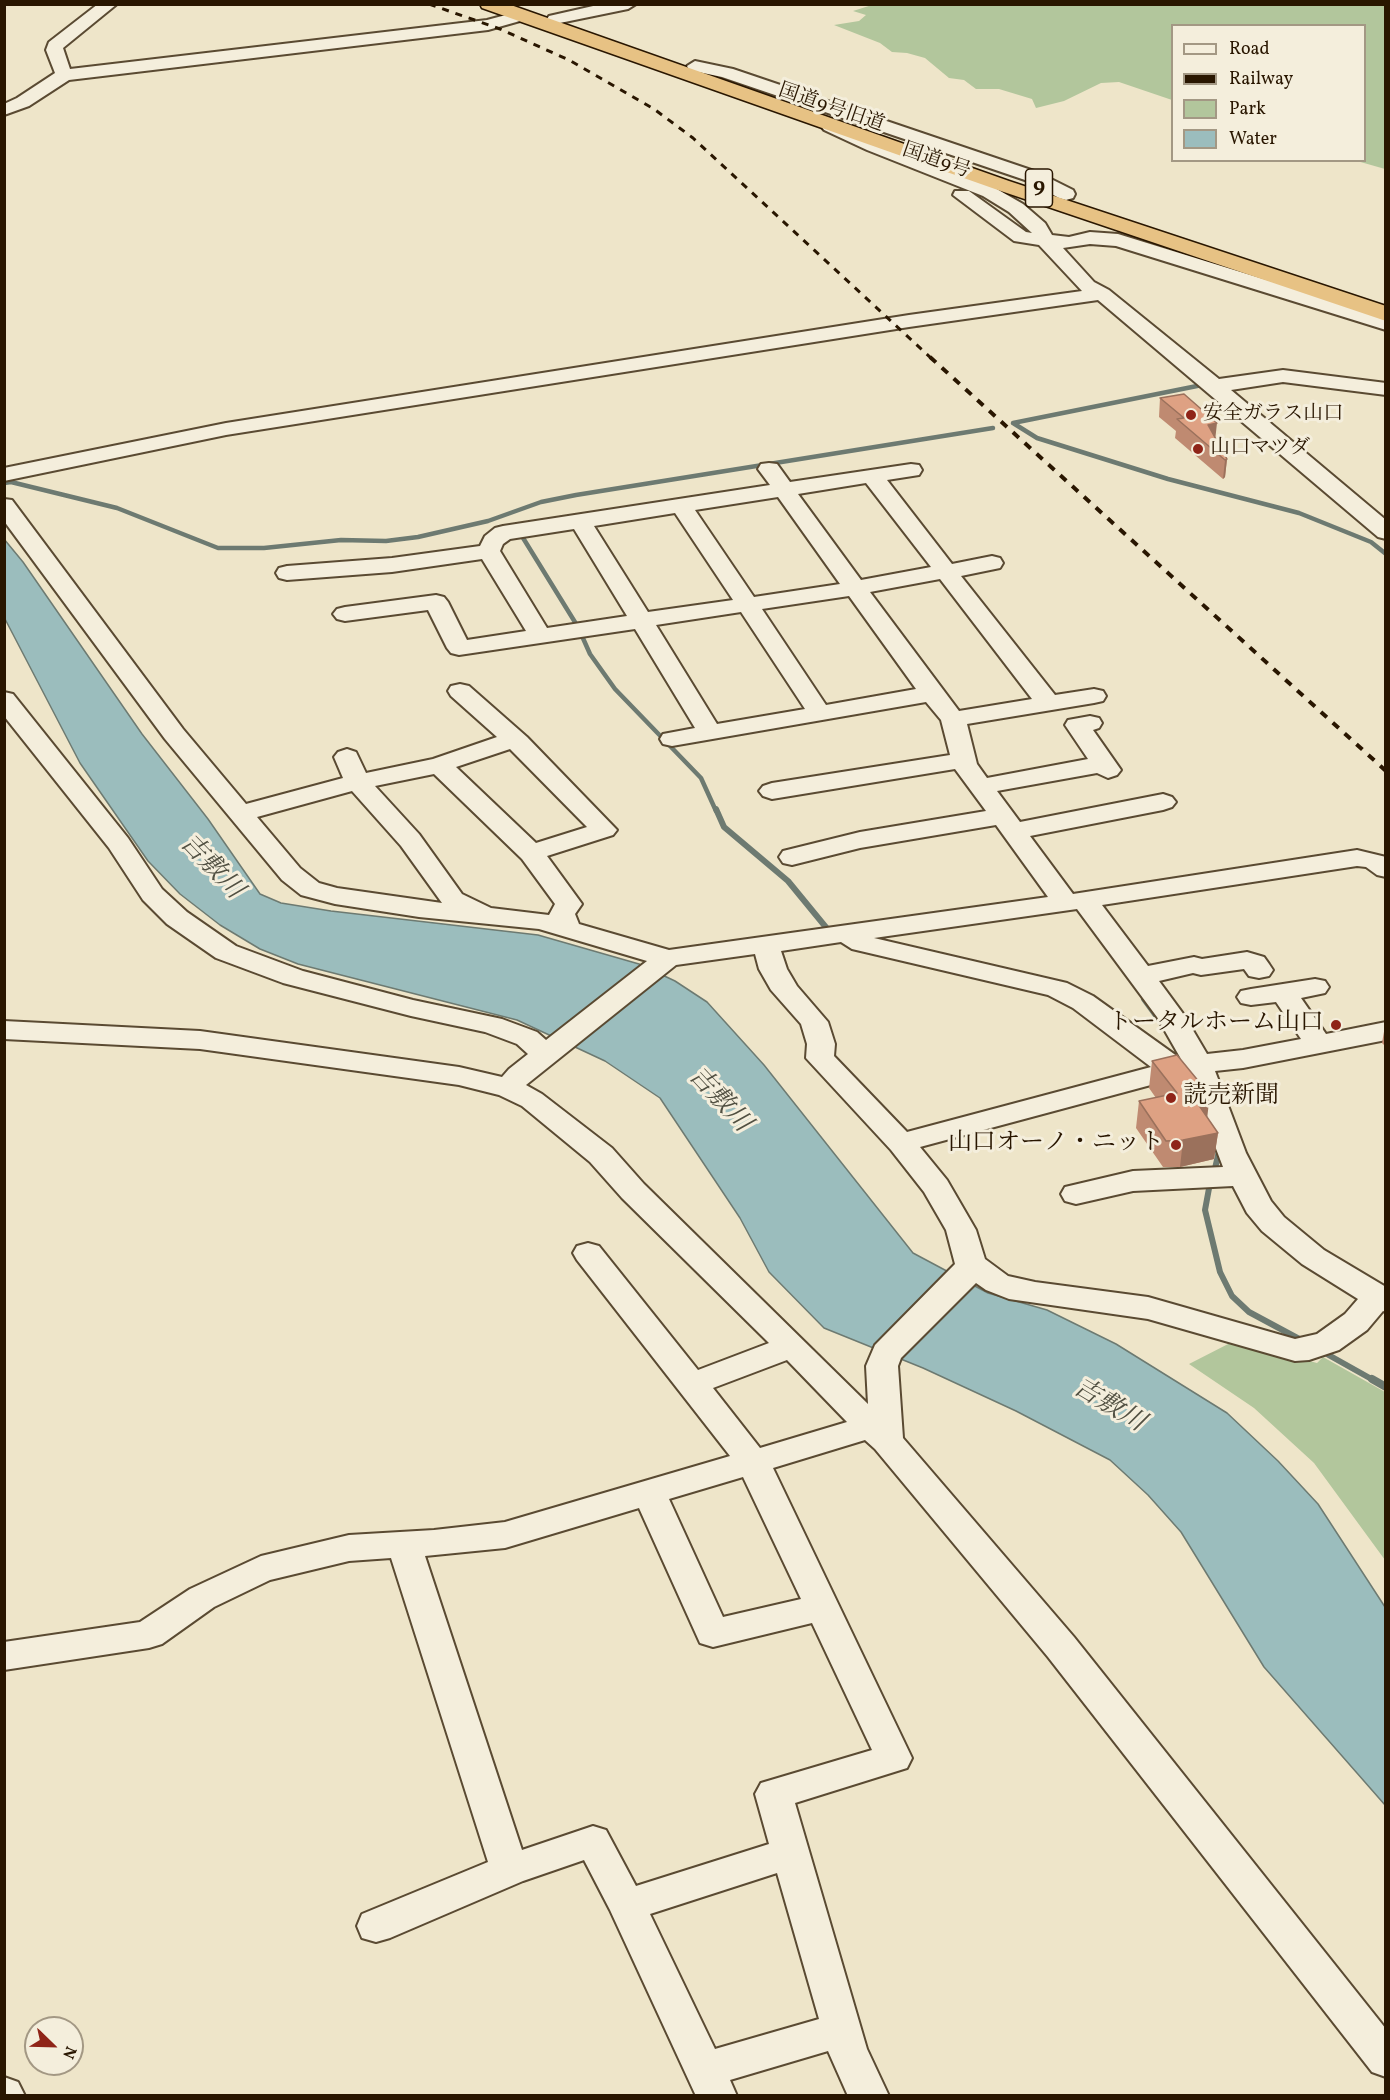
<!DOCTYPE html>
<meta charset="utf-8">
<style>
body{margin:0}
#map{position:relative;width:1390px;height:2100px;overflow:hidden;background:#eee5c9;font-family:Vollkorn,serif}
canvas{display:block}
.frame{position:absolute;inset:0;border:6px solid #291600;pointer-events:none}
.legend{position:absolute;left:1171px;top:24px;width:195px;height:138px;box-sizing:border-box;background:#f4eedc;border:2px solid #a39884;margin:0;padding:8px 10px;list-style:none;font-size:18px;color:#291600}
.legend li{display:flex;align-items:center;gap:12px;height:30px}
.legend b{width:30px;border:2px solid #a39884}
.north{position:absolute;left:24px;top:2016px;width:60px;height:60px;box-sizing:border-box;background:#f4eedc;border:2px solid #a39884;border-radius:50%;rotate:113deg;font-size:16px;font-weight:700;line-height:24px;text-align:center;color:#291600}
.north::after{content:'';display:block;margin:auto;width:21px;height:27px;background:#8f2418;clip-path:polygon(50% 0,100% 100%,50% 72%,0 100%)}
</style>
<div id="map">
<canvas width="1390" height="2100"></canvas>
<div class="frame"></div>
<ul class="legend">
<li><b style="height:8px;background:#f4eedc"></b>Road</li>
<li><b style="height:8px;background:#291600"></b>Railway</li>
<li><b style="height:16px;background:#b2c69c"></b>Park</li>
<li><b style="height:16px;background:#9bbdbd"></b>Water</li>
</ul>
<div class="north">N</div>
</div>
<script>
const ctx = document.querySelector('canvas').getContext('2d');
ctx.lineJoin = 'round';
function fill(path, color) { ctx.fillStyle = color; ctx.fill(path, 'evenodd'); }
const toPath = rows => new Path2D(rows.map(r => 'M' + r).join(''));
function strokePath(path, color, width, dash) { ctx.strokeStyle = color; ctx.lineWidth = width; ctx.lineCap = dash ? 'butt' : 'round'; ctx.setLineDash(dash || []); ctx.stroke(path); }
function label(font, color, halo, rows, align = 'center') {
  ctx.font = font + ' Vollkorn,"Noto Serif JP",serif'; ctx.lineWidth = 6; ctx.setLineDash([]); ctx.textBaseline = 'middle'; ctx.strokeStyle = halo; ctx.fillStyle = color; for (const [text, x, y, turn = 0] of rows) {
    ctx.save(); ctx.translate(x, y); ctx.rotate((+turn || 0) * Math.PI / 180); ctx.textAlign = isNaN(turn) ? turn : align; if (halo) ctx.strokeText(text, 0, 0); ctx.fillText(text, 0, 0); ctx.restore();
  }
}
const green = toPath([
 [872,5,1385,5,1385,169,1357,161,1364,160,1364,26,1172,26,1172,100,1119,82,1101,83,1064,101,1036,108,1032,99,999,89,976,89,964,80,949,78,925,58,907,53,892,52,880,43,834,25,859,21,866,15,853,11],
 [1234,1341,1317,1363,1323,1357,1385,1392,1385,1560,1314,1463,1254,1408,1189,1364]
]);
const water = toPath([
 [4,539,23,562,142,734,208,819,260,894,281,903,331,911,538,935,639,964,675,981,707,1002,764,1065,913,1253,988,1293,1047,1310,1116,1344,1227,1413,1278,1461,1318,1504,1385,1607,1385,1805,1264,1667,1181,1532,1148,1495,1110,1460,1016,1411,923,1368,824,1328,769,1272,740,1218,660,1098,605,1061,517,1020,298,964,260,949,220,925,180,894,148,861,80,763,5,619,4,539]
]);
const streamFar2 = toPath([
 [1013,423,1037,438,1168,479,1299,513,1371,542,1386,554],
 [1013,423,1207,384],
 [4,483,11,482,117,508,218,548,264,548,341,540,386,541,418,537,488,521,541,502,576,495,993,428],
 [520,533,578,627],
 [582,636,590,654,615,689,701,778,716,811]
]);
const streamFar1 = toPath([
 [716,809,724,827,788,881,829,931],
 [1144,999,1163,1025],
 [1214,1173,1219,1151],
 [1210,1183,1205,1210,1220,1272,1232,1296,1249,1312,1303,1341],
 [1325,1353,1375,1381]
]);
const stream = toPath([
 [1372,1379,1386,1387]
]);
const minor = toPath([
 [98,4,117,4,63,48,70,69,487,20,521,11,529,16,527,19,488,30,69,80,29,106,4,115,4,104,17,98,55,73,46,50,49,42,98,4],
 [602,4,636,4,628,9,555,24,547,19,549,16,602,4],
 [695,61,733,69,1037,172,1073,190,1075,194,1073,198,1066,200,1059,198,1025,180,722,77,689,70,687,66,695,61],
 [830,121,995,188,1023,204,1045,223,1052,235,1069,237,1090,232,1118,234,1386,317,1386,330,1116,246,1090,244,1063,248,1094,282,1109,290,1219,379,1283,370,1386,383,1386,395,1283,382,1231,390,1386,520,1386,539,1378,537,1098,300,909,327,226,435,4,481,4,468,226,423,909,315,1082,291,1039,245,1014,241,953,195,955,191,969,191,1026,232,1032,233,1009,212,983,196,867,150,824,130,821,126,824,122,830,121],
 [769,463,777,464,790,482,911,464,919,465,922,470,919,475,887,480,952,564,992,556,1000,558,1003,563,1000,568,961,576,1055,695,1094,689,1103,691,1106,696,1103,701,1094,703,967,724,977,764,987,778,1088,759,1065,725,1068,720,1090,716,1099,718,1102,723,1099,728,1093,730,1121,770,1117,775,1108,778,1097,773,997,791,1020,822,1163,794,1172,797,1176,802,1172,807,1163,810,1030,836,1073,894,1357,850,1386,857,1386,877,1377,875,1366,867,1357,866,1102,905,1148,966,1194,957,1202,959,1247,952,1264,957,1269,964,1273,970,1269,976,1259,978,1249,976,1244,969,1201,975,1193,973,1159,981,1184,1015,1207,1054,1243,1050,1301,1039,1276,1002,1251,1005,1241,1003,1237,997,1241,991,1251,989,1315,979,1325,981,1329,987,1325,993,1301,998,1326,1034,1386,1022,1386,1040,1243,1068,1215,1071,1246,1153,1271,1201,1284,1217,1324,1250,1386,1287,1386,1312,1383,1311,1367,1330,1339,1350,1309,1360,1295,1361,1148,1319,1009,1299,986,1290,976,1283,901,1358,898,1366,903,1438,1074,1637,1386,2029,1386,2077,1372,2072,1048,1657,875,1449,865,1440,773,1468,912,1758,907,1768,795,1803,867,2049,889,2096,848,2096,828,2051,730,2080,737,2096,696,2096,610,1910,584,1860,523,1881,390,1938,376,1942,362,1938,357,1926,362,1914,488,1862,391,1558,349,1561,270,1580,214,1607,162,1644,149,1648,4,1670,4,1642,140,1622,190,1589,261,1556,349,1535,434,1530,505,1522,730,1456,577,1260,573,1253,577,1246,588,1243,599,1246,698,1370,769,1343,622,1198,590,1162,522,1106,499,1095,459,1085,200,1049,4,1039,4,1021,200,1031,459,1067,502,1077,509,1069,528,1054,517,1044,485,1032,411,1016,283,983,216,958,167,924,143,900,109,848,4,716,4,692,13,694,128,838,162,889,187,912,236,946,303,971,413,1000,502,1019,537,1032,546,1040,647,961,539,929,419,917,335,904,301,895,282,880,165,739,4,521,4,499,12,500,183,729,246,804,343,778,334,757,338,752,347,749,356,752,366,773,433,759,497,737,451,696,448,691,451,686,460,684,469,686,527,737,617,830,613,835,547,856,582,904,575,914,579,924,669,950,1048,897,996,825,860,848,792,865,783,863,779,857,783,851,860,832,986,811,955,769,772,799,763,796,759,791,763,786,772,783,950,755,941,720,926,702,672,746,663,744,660,739,663,734,695,728,635,629,459,655,451,653,447,648,428,610,345,621,337,619,333,614,337,609,345,607,436,595,444,597,448,602,467,640,526,631,482,559,392,572,287,580,279,578,276,573,279,568,287,566,392,558,480,546,485,536,495,528,503,526,770,485,758,469,761,464,769,463],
 [866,483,931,567,861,580,798,494,866,483],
 [778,497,840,584,754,597,695,510,778,497],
 [675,513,733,600,648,612,594,526,675,513],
 [574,529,627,616,547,628,500,551,503,544,510,539,574,529],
 [940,579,1032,699,959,711,870,592,940,579],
 [849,596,916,689,826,705,762,609,849,596],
 [741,612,805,709,717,724,656,625,741,612],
 [510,749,587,827,536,843,456,767,510,749],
 [434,774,522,859,555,904,549,915,491,908,462,894,419,834,375,786,434,774],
 [352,791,401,846,442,903,337,888,319,883,300,868,257,817,352,791],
 [1077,909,1157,1017,1181,1059,1093,996,1067,983,874,938,1077,909],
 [841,942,852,949,1048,995,1073,1008,1151,1067,907,1132,834,1056,835,1044,828,1022,797,986,787,969,781,951,841,942],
 [755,954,759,969,771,990,801,1024,807,1044,806,1058,891,1150,924,1192,946,1230,955,1264,875,1345,866,1366,868,1404,644,1184,612,1148,542,1094,526,1085,676,965,755,954],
 [1188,1075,1223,1167,1133,1171,1065,1187,1061,1194,1065,1201,1076,1204,1133,1191,1233,1186,1247,1213,1262,1231,1302,1264,1358,1299,1345,1314,1317,1334,1295,1339,1148,1297,1035,1282,1008,1276,985,1259,976,1230,947,1180,920,1147,1188,1075],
 [787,1360,847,1422,760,1448,713,1388,787,1360],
 [743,1477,801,1599,723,1617,669,1499,743,1477],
 [639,1508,700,1643,713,1647,812,1623,872,1750,761,1783,755,1794,769,1844,636,1886,606,1830,593,1826,522,1850,425,1556,505,1548,639,1508],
 [777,1873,819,2019,715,2049,650,1914,777,1873],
 [4,2077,18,2082,25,2096,4,2096,4,2077]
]);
const highway = toPath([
 [480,4,508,4,1009,181,1386,306,1386,321,995,189,482,8,480,4]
]);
const railFar1 = toPath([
 [429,4,500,29,569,60,654,109,693,138,932,359]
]);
const rail = toPath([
 [930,357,1386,771]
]);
const wall = toPath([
 [1160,398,1215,438,1227,459,1225,477,1223,479,1175,438,1176,431,1159,417],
 [1386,1020,1386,1047,1382,1043],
 [1152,1061,1200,1083,1200,1086,1207,1117,1218,1133,1214,1159,1180,1167,1163,1167,1136,1128,1139,1101,1156,1098,1149,1088]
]);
const shadedWall = toPath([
 [1217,423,1215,441,1208,425],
 [1227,459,1225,477,1223,479,1225,460],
 [1209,1102,1206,1128,1198,1104],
 [1218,1133,1214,1159,1180,1167,1183,1140]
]);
const building = toPath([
 [1184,394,1217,423,1208,425,1227,459,1225,460,1177,419,1184,418,1160,398,1184,394],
 [1177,1055,1200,1083,1198,1084,1209,1102,1198,1104,1218,1133,1183,1140,1166,1141,1139,1101,1177,1093,1152,1061,1177,1055]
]);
const markers = [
 [1191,415,6,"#8f2418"],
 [1198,449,6,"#8f2418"],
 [1336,1025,6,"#8f2418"],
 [1171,1098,6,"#8f2418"],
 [1176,1145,6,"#8f2418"]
];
const farStreetnames = [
 ["国道9号旧道",831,109,19],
 ["国道9号",936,162,19]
];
const farPoinames = [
 ["安全ガラス山口",1203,415],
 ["山口マツダ",1210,449]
];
const shields = [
 [1039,188,27]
];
const shieldNames = [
 ["9",1039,188]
];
const poiNames = [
 ["トータルホーム山口",1324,1025],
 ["読売新聞",1183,1098,"left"],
 ["山口オーノ・ニット",1164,1145]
];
const waterNames = [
 ["吉敷川",210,868,46],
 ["吉敷川",718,1101,47],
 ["吉敷川",1108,1407,31]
];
fill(green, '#b2c69c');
fill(water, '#9bbdbd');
strokePath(water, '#6d7a71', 1.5);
strokePath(streamFar2, '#6d7a71', 4.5);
strokePath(streamFar1, '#6d7a71', 6);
strokePath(stream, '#6d7a71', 8);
strokePath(minor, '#5a4a32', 4);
strokePath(highway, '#291600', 3);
fill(minor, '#f4eedc');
fill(highway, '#e7c284');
strokePath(railFar1, '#291600', 3, [7, 7]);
strokePath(rail, '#291600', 4, [8, 8]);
fill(wall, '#bf8a71');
fill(shadedWall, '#9b715c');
fill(building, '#dea183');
strokePath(building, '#9b715c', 1.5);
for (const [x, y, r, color] of markers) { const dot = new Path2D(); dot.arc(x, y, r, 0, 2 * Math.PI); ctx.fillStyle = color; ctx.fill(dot); strokePath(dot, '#f4eedc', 2); }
label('20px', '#291600', '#f4eedc', farStreetnames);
label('20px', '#291600', '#f4eedc', farPoinames, 'left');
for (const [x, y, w] of shields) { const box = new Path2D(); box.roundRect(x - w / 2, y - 19, w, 38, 4.5); ctx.fillStyle = '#f4eedc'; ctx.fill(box); strokePath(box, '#291600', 1.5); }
label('bold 22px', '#291600', null, shieldNames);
label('24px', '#291600', '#f4eedc', poiNames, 'right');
label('italic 26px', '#515042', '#f4eedc', waterNames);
</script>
